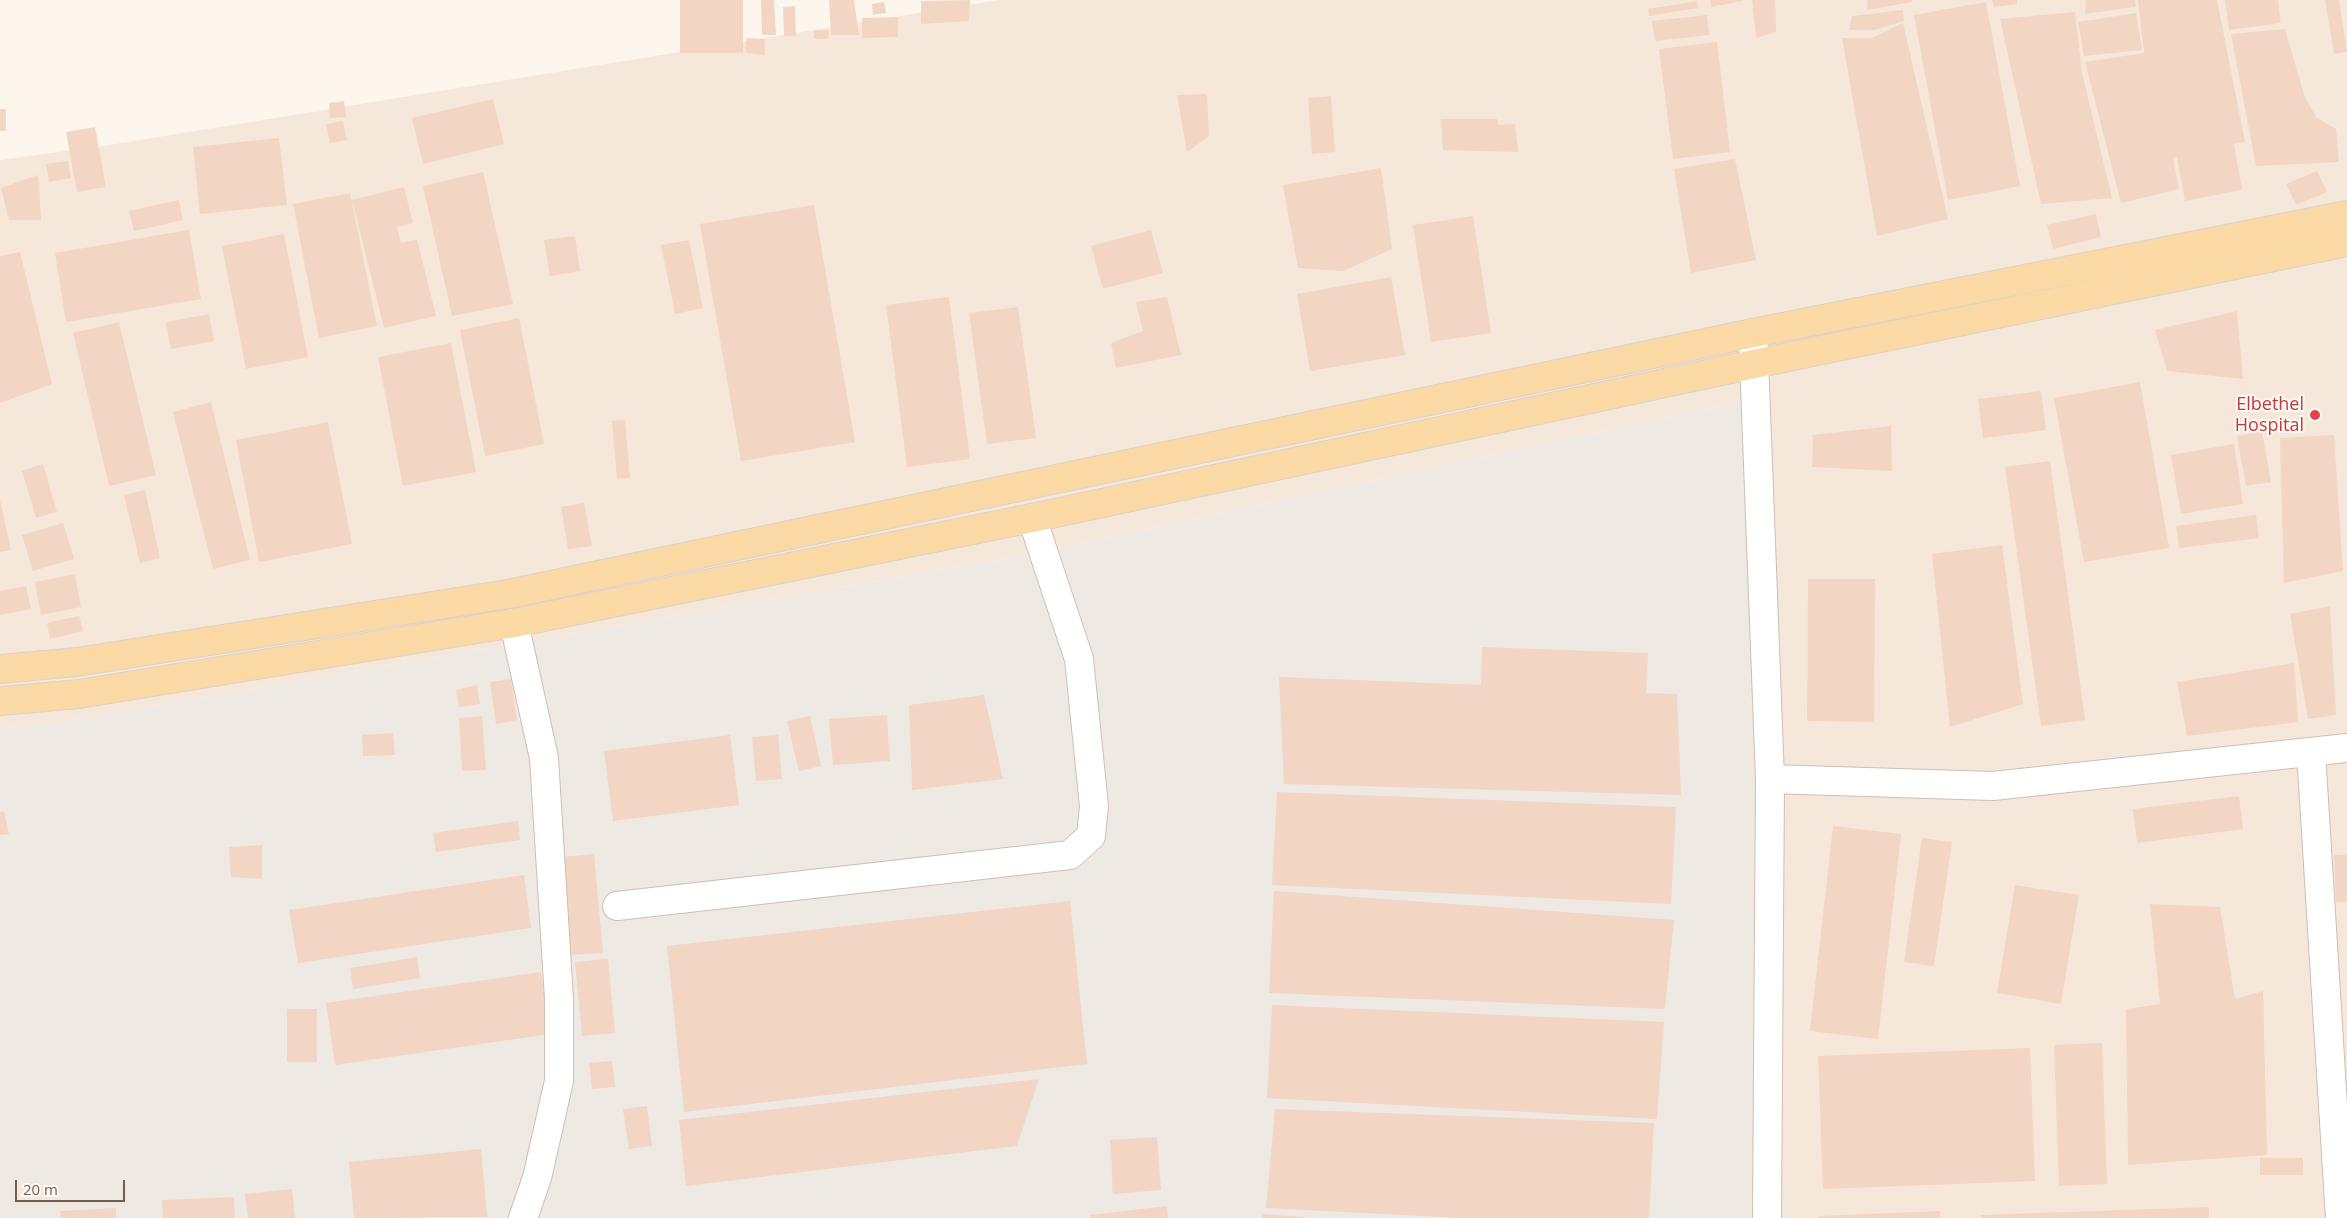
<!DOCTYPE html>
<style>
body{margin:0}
#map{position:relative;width:2347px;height:1218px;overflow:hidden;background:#fdf6ec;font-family:"Open Sans",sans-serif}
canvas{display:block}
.scale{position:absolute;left:15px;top:1180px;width:110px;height:22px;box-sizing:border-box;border:2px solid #7a5c4d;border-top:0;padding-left:6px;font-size:15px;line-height:18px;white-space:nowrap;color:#7a5c4d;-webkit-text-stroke:4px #fffaf3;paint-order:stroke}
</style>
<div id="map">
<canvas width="2347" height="1218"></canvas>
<div class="scale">20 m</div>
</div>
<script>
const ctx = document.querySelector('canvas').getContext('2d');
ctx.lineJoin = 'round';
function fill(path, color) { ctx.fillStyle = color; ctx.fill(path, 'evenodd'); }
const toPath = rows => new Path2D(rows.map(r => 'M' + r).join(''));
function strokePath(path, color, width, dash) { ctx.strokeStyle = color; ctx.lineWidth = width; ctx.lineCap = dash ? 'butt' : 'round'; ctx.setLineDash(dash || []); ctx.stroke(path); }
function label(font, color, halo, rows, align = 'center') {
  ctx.font = font + ' "Open Sans",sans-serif'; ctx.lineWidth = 4; ctx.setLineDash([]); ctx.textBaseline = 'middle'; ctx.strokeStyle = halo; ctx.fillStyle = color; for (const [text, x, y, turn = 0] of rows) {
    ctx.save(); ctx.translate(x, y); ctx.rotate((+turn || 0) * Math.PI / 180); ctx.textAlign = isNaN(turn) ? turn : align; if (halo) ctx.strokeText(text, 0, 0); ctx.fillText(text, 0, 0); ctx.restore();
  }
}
const residential = toPath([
 [998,0,2347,0,2347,1218,1759,1218,1768,396,1021,556,47,724,0,729,0,160,109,145]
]);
const industrial = toPath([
 [1768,396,1759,1218,0,1218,0,729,47,724,1021,556]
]);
const building = toPath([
 [680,0,743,0,743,53,680,53],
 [761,0,774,0,776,35,762,35],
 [829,0,854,0,859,35,831,35],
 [970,0,969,21,921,24,921,1],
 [1710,0,1742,0,1742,1,1711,7],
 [1752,0,1775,0,1776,32,1756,38],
 [1867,0,1912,0,1912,2,1867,10],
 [1992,0,2017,0,2017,4,1994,7],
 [2086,0,2135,0,2136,7,2085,14],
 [2138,0,2217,0,2245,142,2234,144,2242,190,2185,201,2177,157,2173,158,2179,189,2121,203,2085,62,2144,53],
 [2225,0,2278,0,2281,23,2229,30],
 [2325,0,2339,0,2347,52,2334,54],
 [1697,1,1698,8,1649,16,1648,9],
 [884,2,886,13,873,15,872,4],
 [1986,2,2020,186,1948,200,1914,15],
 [795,6,796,36,784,36,783,7],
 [1903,10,1904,21,1875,30,1849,30,1852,16],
 [2075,12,2082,73,2112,198,2041,204,2000,19],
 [2136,13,2142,50,2084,56,2078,22],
 [1707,15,1709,35,1655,41,1652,21],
 [898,17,898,37,862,38,862,18],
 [1903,23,1948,219,1877,236,1842,38,1872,38],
 [2285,29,2305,98,2317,118,2336,129,2339,162,2256,166,2231,34],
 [814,30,829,30,828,39,814,39],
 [746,38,765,39,765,55,746,53],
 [1717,42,1730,152,1673,159,1659,49],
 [1207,94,1209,136,1187,152,1177,95],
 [1331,96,1335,152,1312,154,1308,98],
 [493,99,504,144,423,164,412,118],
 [344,101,346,117,330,118,329,103],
 [0,109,6,109,6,131,0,131],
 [1441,119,1497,119,1499,125,1515,124,1518,152,1443,150],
 [343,121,347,140,330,143,326,124],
 [95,127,106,187,77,192,66,132],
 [279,138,287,205,200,214,193,147],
 [1735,159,1756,260,1691,273,1674,169],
 [68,161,71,178,49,182,46,164],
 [1381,168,1392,249,1343,271,1298,268,1283,185],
 [2317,171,2327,192,2296,205,2286,184],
 [483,172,513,304,452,316,423,186],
 [38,175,41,220,9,220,1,188],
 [404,187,413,223,397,227,401,243,417,239,436,316,384,328,352,200],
 [350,193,377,326,319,338,293,204],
 [179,200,183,220,134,231,129,211],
 [814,205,855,442,741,461,700,224],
 [2096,214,2101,237,2053,249,2047,225],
 [1473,216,1491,333,1431,342,1413,225],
 [189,230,201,299,66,322,55,253],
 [1151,230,1163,273,1103,289,1091,246],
 [284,234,308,357,246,369,222,246],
 [575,236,580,271,550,276,544,240],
 [689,240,703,308,675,314,661,245],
 [20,252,52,384,0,403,0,256],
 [1391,277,1405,355,1310,371,1297,294],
 [949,297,970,459,907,467,886,305],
 [1167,297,1181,355,1116,368,1111,343,1143,331,1136,302],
 [1018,307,1036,438,987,444,969,313],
 [2237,311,2243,379,2167,371,2155,330],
 [209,314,214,341,171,349,166,322],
 [519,318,544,444,485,456,460,330],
 [119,322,156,475,109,486,73,333],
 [451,343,476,472,403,486,378,357],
 [2140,382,2169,548,2084,562,2054,398],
 [2041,391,2046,430,1983,438,1978,399],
 [211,402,250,560,213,569,173,412],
 [625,420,630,478,617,479,612,421],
 [328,422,352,544,259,562,236,440],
 [1891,426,1892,471,1812,467,1813,435],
 [2262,432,2271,482,2246,486,2237,436],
 [2334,435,2343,571,2284,583,2280,438],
 [2234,444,2243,504,2181,514,2171,455],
 [2050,461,2085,720,2041,726,2005,467],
 [43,464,57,512,36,518,22,471],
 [145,490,160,558,140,563,124,495],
 [0,500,11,550,0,552],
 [584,503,592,546,568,549,561,507],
 [2256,515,2259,538,2179,548,2176,526],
 [63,523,74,559,33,571,22,535],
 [2002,545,2023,704,1950,727,1932,554],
 [75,574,81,607,41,615,35,582],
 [1808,579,1875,579,1874,722,1807,721],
 [26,586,31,609,0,615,0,591],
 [2330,606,2336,715,2308,719,2290,614],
 [79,616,83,631,50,639,47,623],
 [1482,647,1648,653,1646,693,1677,694,1681,795,1284,784,1279,677,1481,685],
 [2294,663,2298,722,2187,736,2177,682],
 [511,679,517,720,496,724,490,682],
 [477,685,480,704,459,707,456,690],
 [984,695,1003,779,912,790,909,705],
 [887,715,890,761,833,765,829,719],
 [482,716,486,770,462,771,459,718],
 [810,716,821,766,799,771,787,721],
 [393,733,395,755,363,756,362,735],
 [730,735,739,805,613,821,604,751],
 [778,735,782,779,756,781,752,737],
 [1277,792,1676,807,1671,904,1272,885],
 [2239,796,2243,829,2137,843,2133,809],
 [4,811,9,834,0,835,0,812],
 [518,821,520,840,436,852,433,833],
 [1833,826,1901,834,1878,1039,1810,1031],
 [1922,838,1952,842,1934,966,1904,962],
 [262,845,262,879,231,877,229,847],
 [594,854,603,953,571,955,562,857],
 [2334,855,2347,855,2347,902,2336,902],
 [524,875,531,928,298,963,289,910],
 [2015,885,2079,895,2061,1004,1997,993],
 [1274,891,1674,920,1665,1009,1269,993],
 [1070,901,1087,1064,684,1112,667,946],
 [2150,904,2220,907,2235,999,2263,991,2267,1155,2128,1165,2126,1009,2160,1004],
 [417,957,420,978,353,989,350,968],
 [608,959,615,1033,582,1036,575,962],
 [541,972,550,1034,335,1065,326,1003],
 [1272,1005,1664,1022,1657,1119,1267,1098],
 [287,1009,317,1009,317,1062,287,1062],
 [2102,1043,2107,1184,2059,1186,2054,1045],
 [2030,1048,2035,1181,1823,1189,1818,1056],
 [612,1061,615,1087,592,1089,589,1063],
 [1039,1079,1017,1146,686,1186,679,1120],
 [647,1106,652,1146,629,1149,623,1109],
 [1275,1109,1654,1123,1649,1218,1461,1218,1266,1208],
 [1157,1137,1161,1190,1113,1194,1110,1140],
 [481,1149,487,1217,354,1218,349,1162],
 [2260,1158,2303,1158,2303,1175,2260,1175],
 [292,1189,295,1218,248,1218,245,1194],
 [234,1197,235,1218,163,1218,162,1200],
 [1167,1206,1168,1218,1090,1218,1090,1215],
 [2209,1207,2209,1218,1981,1218,1981,1215],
 [116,1208,116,1218,61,1218,60,1211],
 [1940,1211,1940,1218,1818,1218,1818,1216],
 [1263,1214,1305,1217,1305,1218,1262,1218]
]);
const minor = toPath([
 [1753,333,1770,779,1767,1218],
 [514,623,544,758,559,999,559,1081,537,1178,523,1218],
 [2311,752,2340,1218],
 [1770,779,1993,786,2347,748],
 [617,906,1070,855,1091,836,1094,806,1079,659,1032,518]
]);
const major = toPath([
 [0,669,77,662,508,594,1753,333,2347,215],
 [0,701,79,694,514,623,1032,518,1754,364,2347,242]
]);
const markers = [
 [2315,415,6,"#e0444e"]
];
const healthNames = [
 ["Elbethel",2304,405],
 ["Hospital",2304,426]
];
fill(residential, '#f5e8da');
fill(industrial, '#efe9e4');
fill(building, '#f3d5c3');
strokePath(minor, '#d1beb0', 30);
strokePath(major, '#dad1cd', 30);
strokePath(minor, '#fff', 28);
strokePath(major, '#fbd9a5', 28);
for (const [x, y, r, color] of markers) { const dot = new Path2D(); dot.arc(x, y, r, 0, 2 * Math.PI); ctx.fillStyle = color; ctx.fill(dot); strokePath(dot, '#fffaf3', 2); }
label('18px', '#be3a42', '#fffaf3', healthNames, 'right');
</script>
